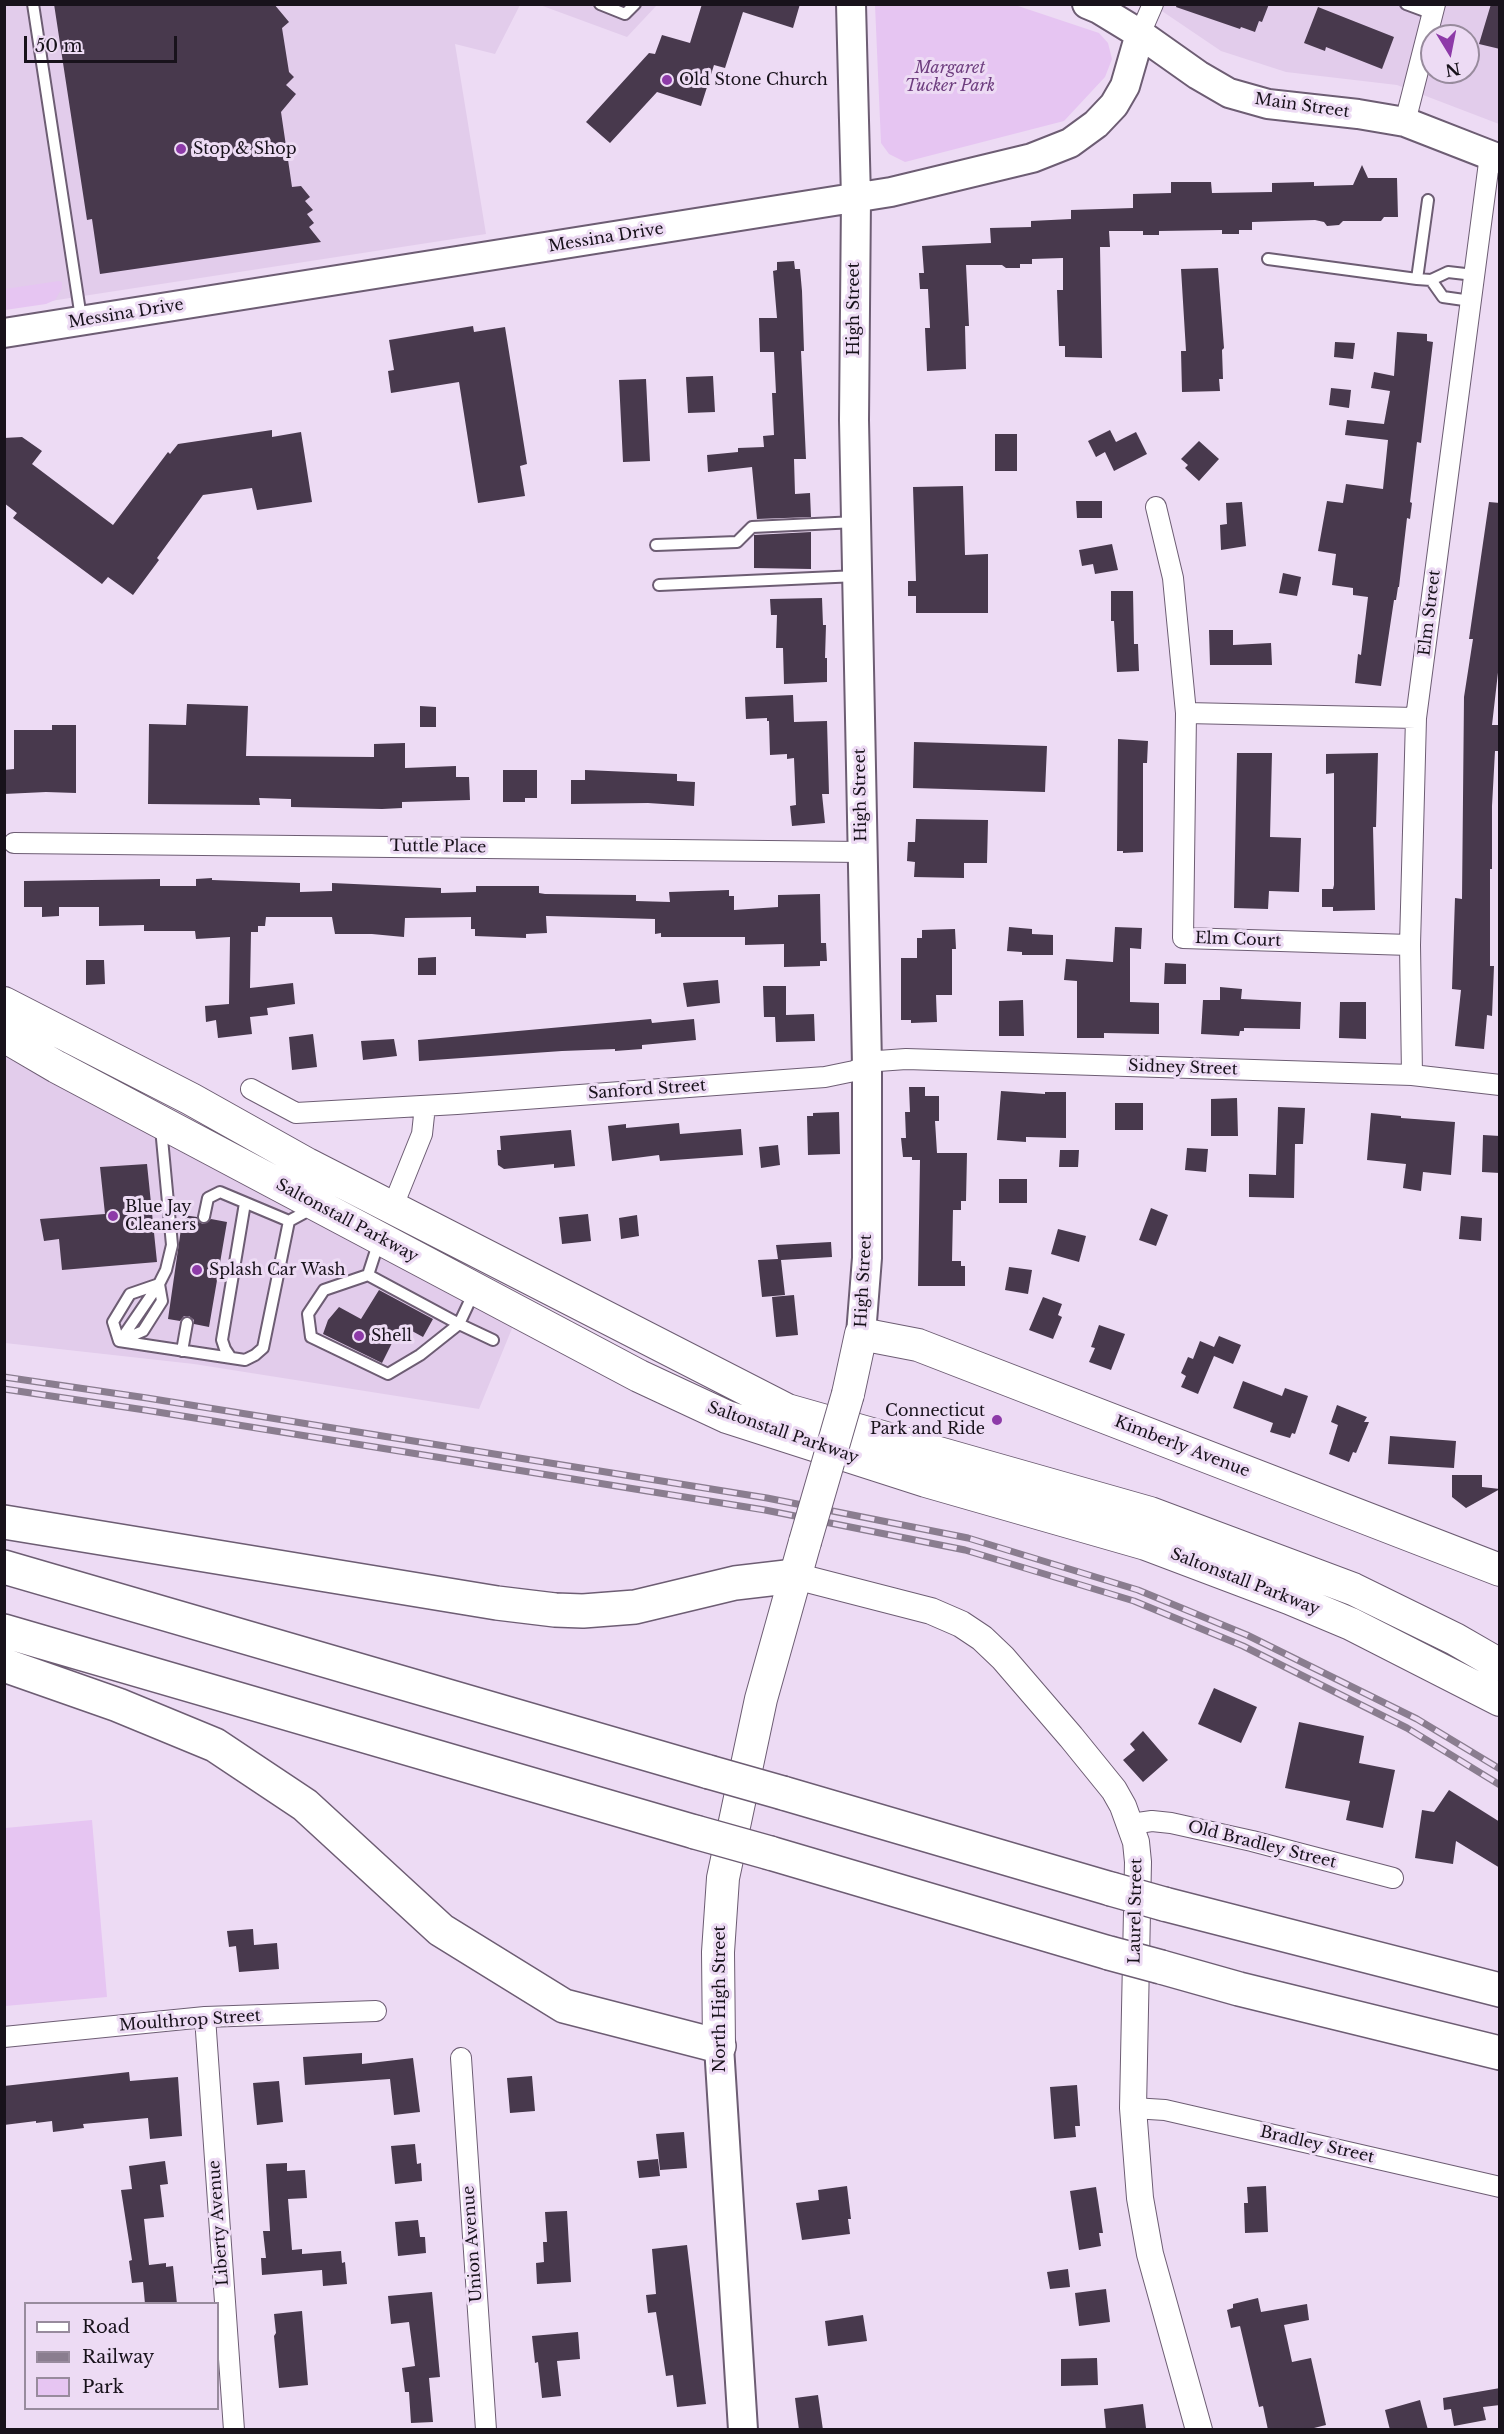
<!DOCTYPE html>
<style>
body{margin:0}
#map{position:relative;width:1504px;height:2434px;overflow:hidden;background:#eddbf4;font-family:"Libre Baskerville",serif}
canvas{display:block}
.frame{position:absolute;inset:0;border:6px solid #18121b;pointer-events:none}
.legend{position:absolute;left:24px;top:2302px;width:195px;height:108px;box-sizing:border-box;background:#eddbf4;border:2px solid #988b9d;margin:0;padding:8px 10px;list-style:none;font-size:18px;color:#18121b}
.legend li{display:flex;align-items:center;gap:12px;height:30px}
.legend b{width:30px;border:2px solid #988b9d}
.north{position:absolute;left:1420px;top:24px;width:60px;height:60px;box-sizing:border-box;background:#eddbf4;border:2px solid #988b9d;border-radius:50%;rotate:170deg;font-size:16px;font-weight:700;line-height:24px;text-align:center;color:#18121b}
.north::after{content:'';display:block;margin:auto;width:21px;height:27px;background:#8d3aa8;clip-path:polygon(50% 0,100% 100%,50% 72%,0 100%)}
.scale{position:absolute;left:24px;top:36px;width:153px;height:27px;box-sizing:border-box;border:3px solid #18121b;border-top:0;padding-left:8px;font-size:18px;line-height:21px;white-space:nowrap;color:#18121b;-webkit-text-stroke:4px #eddbf4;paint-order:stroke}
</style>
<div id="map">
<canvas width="1504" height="2434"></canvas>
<div class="frame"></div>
<ul class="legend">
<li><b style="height:8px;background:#fff"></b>Road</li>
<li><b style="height:8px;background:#8a7d8f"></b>Railway</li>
<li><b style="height:16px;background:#e6c5f2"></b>Park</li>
</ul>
<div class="north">N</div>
<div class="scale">50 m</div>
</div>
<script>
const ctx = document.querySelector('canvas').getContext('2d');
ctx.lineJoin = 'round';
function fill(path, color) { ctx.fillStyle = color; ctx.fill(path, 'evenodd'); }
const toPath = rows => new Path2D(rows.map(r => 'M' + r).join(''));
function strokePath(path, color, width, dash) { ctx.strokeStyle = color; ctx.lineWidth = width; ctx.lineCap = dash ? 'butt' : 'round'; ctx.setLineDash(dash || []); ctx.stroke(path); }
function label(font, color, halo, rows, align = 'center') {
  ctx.font = font + ' "Libre Baskerville",serif'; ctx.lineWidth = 6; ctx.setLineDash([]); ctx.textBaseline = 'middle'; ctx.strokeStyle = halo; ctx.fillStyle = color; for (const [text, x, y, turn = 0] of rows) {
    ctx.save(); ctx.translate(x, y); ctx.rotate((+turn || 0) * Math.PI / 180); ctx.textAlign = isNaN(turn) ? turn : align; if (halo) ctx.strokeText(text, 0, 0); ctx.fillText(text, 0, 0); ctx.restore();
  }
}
const built = toPath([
 [5,5,520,5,495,54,455,44,486,234,5,308],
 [540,5,657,5,627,37],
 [1153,5,1499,5,1499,124,1397,85,1286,72,1221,51],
 [1432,36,1468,36,1468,72,1432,72],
 [4,1053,513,1326,479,1409,194,1364,5,1343]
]);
const green = toPath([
 [875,5,1015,5,1099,33,1108,43,1112,59,1105,77,1064,121,905,162,889,154,881,143],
 [59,281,62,282,62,288,55,300,46,304,5,310,5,289],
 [92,1820,107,1997,5,2006,5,1828]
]);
const building = toPath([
 [54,4,274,4,289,22,282,28,289,72,294,77,286,85,296,94,281,112,292,187,301,186,310,197,305,201,313,210,307,214,314,223,309,227,321,242,100,274,92,219,87,220],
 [702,4,800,4,793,28,743,12,725,68,714,65,701,106,657,92,610,143,586,122,649,53,655,54,662,35,690,43],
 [1177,4,1269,4,1262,22,1259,21,1255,32,1241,27,1240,29,1176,7],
 [1491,4,1500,4,1500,49,1479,44],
 [1318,7,1394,37,1382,69,1326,47,1325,51,1304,43],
 [1362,165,1368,178,1397,178,1398,217,1384,217,1381,221,1343,221,1339,225,1327,226,1324,222,1315,220,1252,222,1252,230,1239,230,1239,234,1222,234,1222,230,1159,231,1159,235,1143,235,1143,231,1109,231,1110,247,1100,247,1102,358,1065,357,1065,346,1059,346,1057,290,1063,290,1063,258,1032,259,1032,264,1020,264,1020,268,1006,268,1002,265,966,265,969,326,965,326,966,369,927,371,925,328,930,328,928,289,920,289,919,273,924,273,922,246,991,243,990,228,1031,227,1031,221,1071,219,1071,210,1133,208,1133,194,1171,193,1171,182,1211,182,1212,193,1272,192,1272,183,1314,182,1314,186,1353,185],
 [794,261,795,269,800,269,802,291,804,351,801,351,806,459,794,459,795,494,810,493,811,517,757,519,752,467,708,472,707,455,738,452,738,448,764,447,763,436,774,435,772,393,776,393,774,352,760,352,759,318,777,318,773,271,777,270,777,262],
 [1218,268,1224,348,1222,350,1223,379,1219,379,1220,391,1182,392,1181,351,1186,351,1181,269],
 [473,326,474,332,505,327,527,464,520,466,525,496,478,503,459,382,391,393,388,371,394,370,389,340],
 [1397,332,1427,334,1427,341,1433,342,1421,443,1417,442,1410,502,1412,503,1410,519,1407,518,1399,587,1398,587,1396,600,1394,600,1381,686,1355,683,1358,654,1361,655,1368,597,1353,595,1353,588,1332,585,1336,554,1318,551,1327,501,1343,503,1346,484,1383,489,1388,440,1345,435,1347,420,1384,424,1390,391,1371,388,1374,372,1394,376],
 [1335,342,1355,343,1353,359,1334,357],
 [713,376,715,412,688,413,686,377],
 [646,379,650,461,623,462,619,380],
 [1331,388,1351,390,1349,408,1329,405],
 [272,430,272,437,301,432,312,502,257,510,252,488,203,495,157,558,159,560,133,595,108,577,102,584,13,518,17,513,4,503,4,438,22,437,42,451,32,464,113,525,168,452,170,454,178,444],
 [1110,430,1116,442,1136,432,1147,454,1114,471,1105,452,1096,457,1088,441],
 [995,434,1017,434,1017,471,995,471],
 [1199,441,1219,459,1199,481,1185,468,1188,465,1181,459],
 [963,486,965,555,988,554,988,613,916,613,916,596,908,596,908,581,916,581,913,487],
 [1076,501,1102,501,1102,518,1077,518],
 [1242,502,1246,546,1221,550,1220,525,1227,524,1226,503],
 [1489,502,1500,503,1500,655,1492,725,1500,725,1500,751,1495,751,1492,806,1492,869,1490,869,1490,966,1494,966,1492,1016,1487,1015,1484,1049,1455,1046,1461,990,1452,989,1455,898,1462,899,1464,697,1473,639,1469,639],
 [811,532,811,569,754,568,754,535],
 [1112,544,1118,570,1095,574,1093,564,1082,566,1079,550],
 [1283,573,1301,577,1297,596,1279,593],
 [1111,591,1133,591,1134,644,1138,644,1139,671,1117,672,1114,621,1111,621],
 [822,598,823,625,826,625,825,658,827,658,827,682,784,684,783,648,776,648,777,615,771,615,770,599],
 [1209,630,1233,630,1233,645,1271,643,1272,665,1210,665],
 [793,695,794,722,827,721,829,794,822,794,825,823,792,826,790,806,796,805,794,758,787,759,787,754,770,755,769,721,767,721,767,718,746,719,745,697],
 [187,704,248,706,246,756,374,757,374,744,405,743,405,768,456,766,456,777,469,777,470,800,402,802,402,808,382,809,291,807,291,799,259,798,260,805,148,804,149,724,186,725],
 [420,706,436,707,436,727,420,727],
 [52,725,76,725,76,793,46,792,4,794,4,770,14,769,14,730,52,730],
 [1118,739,1148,741,1147,763,1143,763,1143,852,1123,853,1123,851,1117,851],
 [914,742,1047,746,1045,792,913,788],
 [1237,753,1272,753,1270,837,1301,838,1299,892,1269,891,1268,909,1234,908],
 [1378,753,1376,827,1373,827,1375,910,1333,911,1333,907,1322,907,1322,889,1333,889,1334,885,1334,773,1326,774,1326,754],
 [503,770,537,770,537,798,525,798,525,802,503,802],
 [585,770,677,774,677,781,695,782,694,806,648,803,571,804,571,780,585,780],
 [916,819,988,820,987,863,964,863,964,878,914,877,915,862,907,861,908,842,915,842],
 [212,878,212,880,300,883,300,892,332,891,332,883,441,888,441,893,476,892,476,886,539,886,539,893,545,894,636,895,636,901,670,902,669,892,729,890,729,896,734,896,734,910,778,907,778,895,820,894,821,943,826,943,827,961,820,961,820,966,784,967,784,944,745,945,745,937,661,937,661,933,655,934,655,919,546,916,547,933,526,934,526,938,475,936,475,929,471,929,471,917,405,918,404,937,372,934,335,934,332,917,266,917,265,926,258,926,258,932,251,932,250,988,293,983,295,1004,267,1008,268,1015,250,1017,252,1034,218,1038,216,1020,206,1022,205,1006,229,1004,230,937,196,939,195,931,144,931,144,925,99,926,99,907,59,907,59,916,42,917,42,907,24,907,24,881,160,879,160,886,196,886,196,879],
 [1009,927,1032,929,1032,934,1053,935,1053,955,1022,955,1022,952,1007,951],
 [1115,927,1142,928,1141,949,1130,948,1130,1002,1159,1003,1159,1034,1104,1033,1104,1038,1077,1038,1077,981,1064,980,1066,959,1113,962],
 [955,929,956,949,952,949,952,995,936,995,937,1022,911,1023,911,1020,901,1020,901,958,917,958,917,938,922,938,922,930],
 [436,957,436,975,418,975,418,958],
 [86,960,104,960,105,984,86,985],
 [1165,963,1186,964,1186,984,1164,984],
 [718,980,720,1003,687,1007,683,983],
 [763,986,786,986,786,1015,814,1014,815,1041,776,1042,775,1017,764,1017],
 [1220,987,1242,989,1241,999,1301,1002,1300,1029,1244,1028,1244,1031,1240,1031,1239,1036,1201,1034,1203,1000,1220,1000],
 [1023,1000,1024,1036,999,1036,999,1001],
 [1340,1002,1366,1002,1366,1039,1339,1038],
 [651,1019,652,1023,694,1019,696,1040,642,1045,642,1049,615,1051,615,1049,562,1051,419,1061,418,1040],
 [313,1034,317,1067,292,1070,289,1037],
 [394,1039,397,1056,363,1060,361,1041],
 [909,1087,925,1087,925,1096,939,1096,939,1121,935,1121,937,1153,967,1153,966,1201,961,1201,961,1210,953,1210,952,1261,961,1261,961,1266,965,1266,965,1286,918,1286,920,1160,912,1160,912,1157,903,1157,901,1138,906,1138,905,1112,910,1112],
 [1001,1091,1045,1094,1045,1092,1066,1092,1066,1138,1026,1137,1026,1142,997,1140],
 [1237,1098,1238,1136,1211,1136,1211,1099],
 [1115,1103,1143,1103,1143,1130,1115,1130],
 [1278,1107,1305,1108,1303,1144,1295,1144,1294,1198,1249,1197,1249,1174,1276,1175],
 [839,1112,840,1154,808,1155,807,1116,813,1116,813,1113],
 [1371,1113,1401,1116,1401,1118,1455,1122,1451,1175,1423,1172,1421,1191,1403,1188,1406,1164,1367,1160],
 [679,1123,680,1134,741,1129,743,1155,660,1161,659,1155,612,1161,608,1126,626,1124,626,1128],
 [571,1130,575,1166,554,1168,554,1164,504,1169,498,1165,497,1150,501,1150,500,1136],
 [1483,1135,1500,1136,1500,1173,1482,1172],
 [778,1145,780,1165,761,1168,759,1147],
 [1187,1148,1208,1149,1206,1172,1185,1170],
 [1060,1150,1079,1150,1078,1167,1059,1167],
 [147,1164,157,1262,62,1270,59,1239,44,1241,40,1219,105,1214,100,1167],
 [999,1179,1027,1179,1027,1203,999,1203],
 [1151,1208,1168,1215,1156,1246,1139,1240],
 [588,1214,591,1241,562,1244,559,1217],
 [183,1215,197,1217,199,1222,203,1224,211,1219,227,1222,209,1327,194,1324,194,1320,189,1316,184,1316,180,1321,168,1319],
 [637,1215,639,1236,621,1239,619,1218],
 [1461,1216,1482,1218,1481,1241,1459,1239],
 [1058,1229,1086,1236,1079,1262,1051,1254],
 [831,1242,832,1257,781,1260,785,1295,762,1297,758,1260,778,1259,776,1245],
 [1009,1267,1032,1270,1028,1294,1005,1290],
 [379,1290,433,1319,423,1337,401,1325,382,1363,323,1334,328,1320,339,1307,361,1319],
 [794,1295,798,1335,776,1337,772,1297],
 [1043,1297,1062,1304,1058,1315,1062,1317,1053,1339,1029,1330],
 [1099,1325,1125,1334,1111,1370,1089,1362,1095,1348,1091,1347],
 [1219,1336,1241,1345,1233,1364,1214,1356,1198,1394,1181,1387,1186,1376,1181,1373,1188,1357,1193,1359,1200,1341,1214,1347],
 [1243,1381,1282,1396,1285,1388,1308,1396,1295,1434,1292,1433,1290,1438,1270,1432,1273,1423,1233,1408],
 [1337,1405,1367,1417,1364,1422,1369,1422,1356,1453,1353,1452,1349,1462,1329,1454,1338,1425,1331,1422],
 [1390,1436,1456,1441,1454,1468,1388,1464],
 [1452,1475,1482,1475,1482,1487,1500,1489,1466,1508,1452,1497],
 [1214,1688,1257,1707,1241,1743,1198,1724],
 [1299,1722,1364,1736,1359,1763,1395,1770,1383,1828,1346,1820,1350,1801,1285,1788],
 [1143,1731,1168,1760,1143,1782,1123,1760,1135,1750,1130,1744],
 [1449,1790,1500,1822,1500,1868,1456,1841,1453,1864,1415,1858,1422,1810,1434,1812],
 [253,1929,254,1945,277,1943,279,1969,239,1972,236,1946,229,1947,227,1931],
 [362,2053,362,2064,413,2058,420,2112,394,2115,390,2079,305,2085,303,2057],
 [129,2072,130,2081,178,2077,182,2136,150,2139,148,2118,83,2124,84,2128,53,2132,52,2121,36,2123,36,2121,4,2125,4,2086],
 [532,2076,535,2111,510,2113,507,2078],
 [279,2081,283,2122,257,2125,253,2083],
 [1077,2085,1080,2126,1075,2126,1076,2137,1054,2139,1050,2087],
 [684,2132,687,2168,660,2170,656,2134],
 [415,2144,417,2164,421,2163,422,2181,395,2184,391,2146],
 [658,2159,660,2176,639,2178,637,2161],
 [165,2161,168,2184,160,2185,164,2217,144,2219,149,2265,166,2263,166,2267,173,2266,177,2304,145,2304,143,2282,132,2283,129,2261,132,2260,121,2190,132,2189,129,2166],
 [287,2163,287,2171,305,2170,307,2198,288,2199,292,2250,302,2249,302,2254,341,2251,342,2263,345,2262,347,2284,323,2286,322,2270,262,2275,261,2258,266,2258,263,2231,270,2231,266,2164],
 [847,2186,851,2219,848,2219,850,2234,802,2240,796,2203,819,2200,818,2190],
 [1266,2186,1268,2232,1245,2233,1244,2203,1248,2203,1247,2187],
 [1096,2187,1103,2233,1099,2233,1101,2246,1079,2250,1070,2191],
 [567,2211,571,2282,537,2284,536,2263,544,2262,543,2242,547,2242,545,2212],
 [418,2220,420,2237,425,2237,426,2253,398,2256,395,2222],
 [687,2245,706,2404,677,2407,673,2375,666,2376,656,2312,648,2313,646,2295,656,2294,652,2249],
 [1068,2269,1070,2287,1050,2289,1047,2272],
 [1106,2289,1110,2322,1079,2326,1075,2293],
 [432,2292,440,2377,429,2378,433,2422,411,2423,409,2392,405,2392,402,2368,415,2366,409,2322,391,2324,388,2296],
 [1258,2298,1261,2312,1307,2304,1309,2320,1284,2325,1292,2362,1311,2358,1326,2425,1306,2430,1268,2430,1263,2406,1259,2407,1240,2326,1231,2328,1227,2310,1233,2308,1233,2304],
 [302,2311,308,2385,279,2388,274,2336,276,2333,274,2314],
 [863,2315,867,2341,828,2346,825,2321],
 [578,2332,580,2359,557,2361,561,2396,542,2398,538,2362,535,2363,532,2336],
 [1097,2358,1098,2385,1061,2386,1061,2359],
 [1500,2388,1500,2405,1483,2407,1486,2420,1454,2426,1451,2409,1444,2410,1443,2398],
 [818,2395,823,2430,799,2430,795,2398],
 [1420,2400,1428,2430,1390,2430,1385,2410],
 [1143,2404,1146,2428,1106,2430,1104,2409]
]);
const service = toPath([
 [33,4,81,318],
 [600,4,625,14,635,4],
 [1406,4,1433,14],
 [1428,200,1417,279,1431,280,1448,272,1474,275],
 [1268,259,1417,279],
 [1431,280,1443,297,1471,301],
 [656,545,737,542,752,527,856,522],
 [659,585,857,576],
 [161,1128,172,1245,166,1270,159,1284,130,1294,113,1322,119,1341,245,1360,255,1355,263,1348,289,1221,313,1208],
 [204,1217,208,1198,220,1192,289,1221],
 [379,1241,368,1275,459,1324,474,1292],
 [368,1275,324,1290,308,1314,311,1337,388,1374,420,1355,459,1324,493,1340],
 [120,1341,143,1331,162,1301,159,1284],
 [120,1341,159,1284],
 [182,1351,187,1323],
 [231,1358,225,1349,222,1340,245,1203]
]);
const minor = toPath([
 [1140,34,1153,4],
 [1405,122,1435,4],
 [1156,507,1173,578,1186,713,1183,938,1410,945],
 [1186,713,1416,718],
 [14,843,862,852],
 [1412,1075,1410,945,1416,718,1490,155],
 [251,1089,296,1113,457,1104,825,1077,854,1071,878,1061,906,1059,1412,1075,1500,1085],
 [393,1206,422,1134,425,1106],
 [1131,1824,1152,1821,1171,1823,1252,1841,1393,1878],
 [205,2017,234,2430],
 [4,2037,205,2017,376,2011],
 [461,2058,486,2430],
 [1133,2108,1165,2110,1500,2187]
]);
const tertiary = toPath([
 [795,1576,931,1611,961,1624,982,1638,1003,1658,1071,1737,1114,1790,1123,1806,1136,1842,1138,1862,1133,2108,1140,2198,1150,2254,1199,2430]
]);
const secondary = toPath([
 [851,4,856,198,854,420,867,1065,867,1258,861,1334],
 [1087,4,1099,9,1140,34,1198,75,1229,93,1268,104,1358,114,1405,122,1500,159],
 [4,333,891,192,1032,158,1070,143,1096,124,1114,105,1125,86,1140,34],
 [719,2046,743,2430]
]);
const primary = toPath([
 [4,1003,191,1099,307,1164,787,1410,1150,1513,1353,1589,1455,1639,1500,1665],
 [4,1036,57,1067,639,1376,727,1417,926,1481,1146,1544,1289,1598,1351,1624,1500,1700],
 [848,1394,861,1334,918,1345,1500,1570],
 [719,2046,718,1952,723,1878,761,1699,805,1542]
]);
const motorway = toPath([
 [4,1522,497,1603,555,1610,583,1611,635,1607,735,1583,795,1576],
 [4,1567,709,1772],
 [4,1631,695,1832],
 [4,1665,118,1705,215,1745,305,1805,441,1930,564,2006,719,2046],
 [783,1793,1111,1889],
 [770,1853,1109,1953],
 [1164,1904,1500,1990],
 [1161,1967,1239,1989,1500,2053]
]);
const rail = toPath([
 [4,1377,147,1398,767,1498,968,1538,1138,1590,1247,1635,1417,1719,1500,1769],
 [4,1389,145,1410,765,1510,965,1550,1134,1601,1243,1646,1407,1728,1500,1785]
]);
const primaryBridge = toPath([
 [805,1542,848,1394]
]);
const motorwayBridge = toPath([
 [709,1772,783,1793],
 [695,1832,770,1853],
 [1111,1889,1164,1904],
 [1109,1953,1161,1967]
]);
const markers = [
 [667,80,6,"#8d3aa8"],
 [181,149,6,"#8d3aa8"],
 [113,1216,6,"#8d3aa8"],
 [197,1270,6,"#8d3aa8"],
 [359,1336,6,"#8d3aa8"],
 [997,1420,6,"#8d3aa8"]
];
const parkNames = [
 ["Margaret",950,68],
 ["Tucker Park",950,86]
];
const poiNames = [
 ["Old Stone Church",679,80],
 ["Stop & Shop",193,149],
 ["Blue Jay",125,1207],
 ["Cleaners",125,1225],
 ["Splash Car Wash",209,1270],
 ["Shell",371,1336],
 ["Connecticut",985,1411,"right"],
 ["Park and Ride",985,1429,"right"]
];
const streetNames = [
 ["Main Street",1302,106,8],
 ["Messina Drive",606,238,-9],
 ["High Street",854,309,-90],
 ["Messina Drive",126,314,-9],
 ["Elm Street",1430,613,-83],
 ["High Street",861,795,-91],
 ["Tuttle Place",438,847,1],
 ["Elm Court",1238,940,2],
 ["Sidney Street",1183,1068,2],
 ["Sanford Street",647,1090,-4],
 ["Saltonstall Parkway",347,1221,28],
 ["High Street",864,1281,-87],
 ["Saltonstall Parkway",783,1433,19],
 ["Kimberly Avenue",1182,1447,21],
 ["Saltonstall Parkway",1245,1582,21],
 ["Old Bradley Street",1262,1845,14],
 ["Laurel Street",1136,1911,-89],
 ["North High Street",720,1999,-90],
 ["Moulthrop Street",190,2021,-4],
 ["Bradley Street",1317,2145,13],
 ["Liberty Avenue",219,2223,-94],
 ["Union Avenue",473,2244,-94]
];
fill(built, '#e2cceb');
fill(green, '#e6c5f2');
fill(building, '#48394d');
strokePath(service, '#6d5d73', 14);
strokePath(minor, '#6d5d73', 22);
strokePath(tertiary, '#6d5d73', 28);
strokePath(secondary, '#6d5d73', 32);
strokePath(primary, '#6d5d73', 34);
strokePath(motorway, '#6d5d73', 36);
strokePath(service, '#fff', 10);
strokePath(minor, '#fff', 20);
strokePath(tertiary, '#fff', 26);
strokePath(secondary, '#fff', 28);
strokePath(primary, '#fff', 32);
strokePath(motorway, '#fff', 33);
strokePath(rail, '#8a7d8f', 7);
strokePath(rail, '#eddbf4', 4.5, [14]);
strokePath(primaryBridge, '#6d5d73', 34, []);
strokePath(motorwayBridge, '#6d5d73', 36, []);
strokePath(primaryBridge, '#fff', 32);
strokePath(motorwayBridge, '#fff', 33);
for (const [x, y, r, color] of markers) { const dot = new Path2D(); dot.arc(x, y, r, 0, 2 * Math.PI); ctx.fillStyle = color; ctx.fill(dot); strokePath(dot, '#eddbf4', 2); }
label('italic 16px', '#6e3e7f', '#eddbf4', parkNames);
label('16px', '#18121b', '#eddbf4', poiNames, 'left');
label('16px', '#18121b', '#eddbf4', streetNames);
</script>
